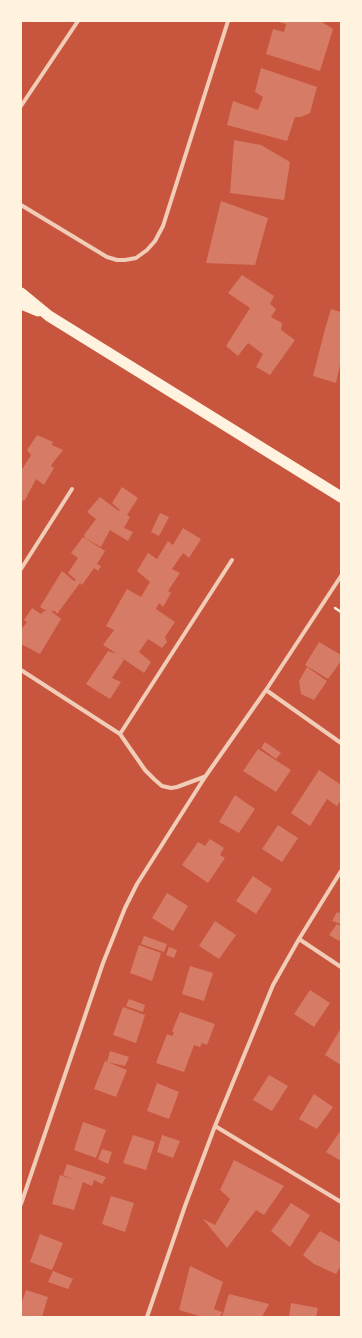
<!DOCTYPE html>
<style>
body{margin:0}
#map{position:relative;width:362px;height:1338px;overflow:hidden;background:#c8553d;font-family:"Space Grotesk",sans-serif}
canvas{display:block}
.frame{position:absolute;inset:0;border:22px solid #fff3e0;pointer-events:none}
</style>
<div id="map">
<canvas width="362" height="1338"></canvas>
<div class="frame"></div>
</div>
<script>
const ctx = document.querySelector('canvas').getContext('2d');
ctx.lineJoin = 'round';
function fill(path, color) { ctx.fillStyle = color; ctx.fill(path, 'evenodd'); }
const toPath = rows => new Path2D(rows.map(r => 'M' + r).join(''));
function strokePath(path, color, width, dash) { ctx.strokeStyle = color; ctx.lineWidth = width; ctx.lineCap = dash ? 'butt' : 'round'; ctx.setLineDash(dash || []); ctx.stroke(path); }
const building = toPath([
 [276,21,323,21,322,22,333,29,320,71,266,54,273,29,284,32,286,24],
 [261,68,317,87,310,113,301,117,295,117,287,141,227,125,233,101,258,110,263,97,255,92],
 [234,140,261,145,290,162,284,200,230,193],
 [221,201,268,218,255,265,206,263],
 [242,275,274,296,270,304,276,309,271,317,282,323,281,330,295,340,270,375,256,367,263,354,248,343,238,356,226,346,250,308,228,293],
 [331,309,341,312,341,360,336,383,313,376,325,329],
 [37,435,53,442,52,445,63,450,52,464,51,466,54,468,44,485,36,479,25,500,21,501,21,471,31,455,27,450],
 [122,487,138,498,127,515,130,517,124,528,133,532,128,541,110,530,101,547,85,538,84,535,96,519,87,512,100,497,119,511,120,510,112,503],
 [160,513,169,517,159,536,151,532],
 [183,528,201,539,189,558,183,553,172,569,180,573,168,591,171,593,163,607,159,603,156,609,175,622,165,637,167,642,162,648,148,639,139,652,151,662,144,673,119,656,124,660,112,678,121,682,110,699,86,684,108,651,117,654,103,645,114,630,106,626,127,589,141,597,150,582,137,571,148,553,157,559,168,541,173,545],
 [83,537,105,551,97,564,101,566,98,571,94,568,82,585,80,583,57,614,55,611,51,611,61,619,40,654,21,644,21,630,27,622,24,620,32,608,41,614,44,611,47,611,40,607,62,571,74,581,76,580,68,573,78,558,71,553],
 [319,642,341,655,341,661,328,679,305,665],
 [307,667,327,681,314,700,301,694,299,681],
 [265,742,281,753,276,759,261,748],
 [258,749,291,770,276,792,243,771],
 [319,770,341,785,341,800,337,806,327,799,310,826,291,813],
 [235,795,255,809,239,833,219,822],
 [278,825,298,838,282,862,262,849],
 [210,839,224,848,220,855,225,858,208,883,182,865,198,842,205,846],
 [253,876,272,889,256,914,236,901],
 [167,893,188,906,173,931,152,918],
 [337,912,341,914,341,924,332,921],
 [215,921,236,935,219,959,199,946],
 [337,924,341,926,341,938,339,941,329,935],
 [144,936,167,944,164,952,141,944],
 [139,945,161,953,152,981,130,973],
 [169,947,177,950,174,958,166,955],
 [190,966,213,973,204,1001,182,994],
 [310,990,330,1003,314,1027,294,1014],
 [129,999,145,1005,143,1012,126,1006],
 [123,1007,145,1015,136,1043,113,1035],
 [180,1012,215,1024,207,1045,202,1043,200,1047,194,1045,184,1072,156,1063,167,1034,172,1036,174,1033,172,1031],
 [341,1028,341,1065,325,1055],
 [110,1051,129,1057,125,1066,107,1062],
 [105,1061,127,1070,116,1097,94,1089],
 [269,1075,288,1086,272,1111,253,1100],
 [157,1083,179,1092,169,1119,147,1111],
 [314,1094,333,1107,317,1129,299,1119],
 [83,1122,106,1130,96,1158,74,1150],
 [341,1130,341,1161,326,1152],
 [133,1135,155,1142,146,1170,123,1163],
 [162,1135,180,1141,173,1158,157,1152],
 [102,1149,112,1152,108,1164,98,1159],
 [234,1160,284,1186,264,1215,256,1210,227,1248,203,1219,215,1225,230,1199,220,1190],
 [67,1164,106,1177,102,1184,94,1180,92,1186,83,1182,74,1210,52,1204,60,1175,75,1180,63,1175],
 [111,1196,134,1203,125,1232,102,1224],
 [291,1203,310,1215,290,1247,271,1231],
 [320,1231,341,1243,341,1265,336,1274,314,1264,303,1255],
 [40,1234,63,1243,52,1270,30,1262],
 [190,1266,223,1282,214,1309,222,1312,220,1317,203,1317,179,1310],
 [53,1271,73,1279,68,1289,48,1282],
 [26,1290,48,1297,42,1317,21,1317,21,1305],
 [229,1294,269,1304,262,1317,222,1317],
 [291,1303,318,1308,316,1317,289,1317]
]);
const path = toPath([
 [335,608,341,612]
]);
const minor = toPath([
 [21,106,78,21],
 [21,205,107,257,117,260,125,260,136,258,147,250,155,241,163,226,228,21],
 [21,569,72,489],
 [21,670,120,734,145,770,154,779,162,786,171,788,177,787,204,777],
 [266,690,341,743],
 [120,734,232,560],
 [299,939,341,967],
 [215,1126,341,1202],
 [21,1204,103,963,125,908,137,884,205,777,266,690,341,576],
 [147,1317,185,1206,215,1126,273,985,299,939,341,871]
]);
const trunk = toPath([
 [21,293,49,316,341,497],
 [21,304,38,311]
]);
fill(building, '#d67c66');
strokePath(path, '#fff3e0', 2.5);
strokePath(minor, '#f1ccb7', 4);
strokePath(trunk, '#fff3e0', 11);
</script>
